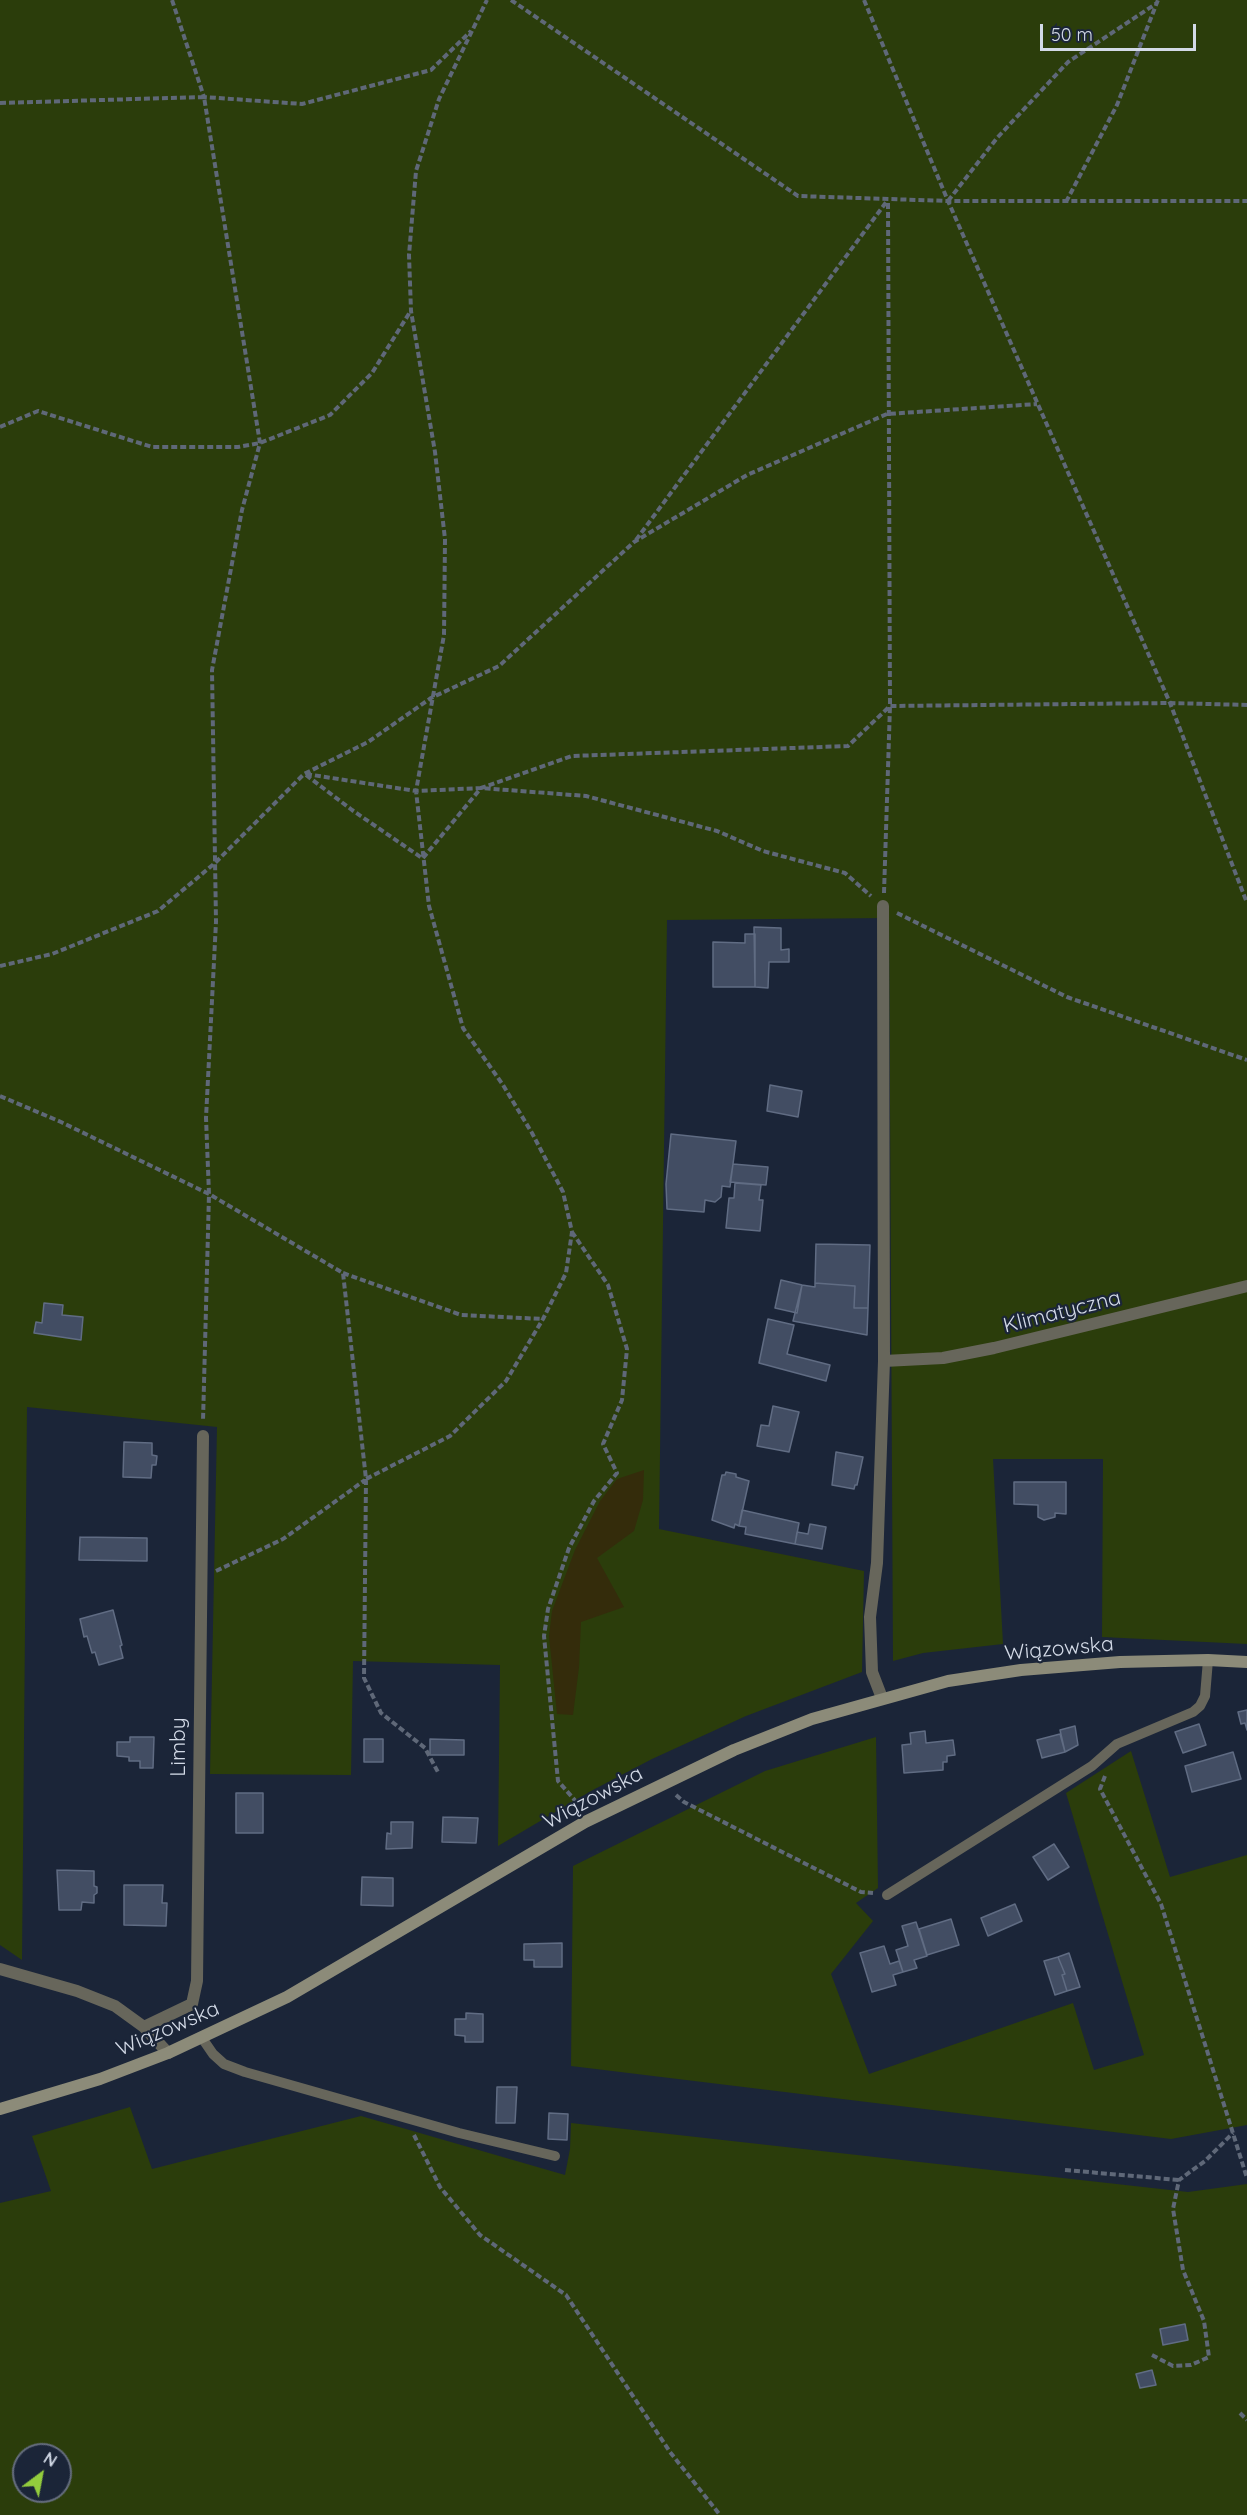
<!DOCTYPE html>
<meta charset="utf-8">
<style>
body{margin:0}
#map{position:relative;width:1247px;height:2515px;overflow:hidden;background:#1b2538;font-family:Quicksand,sans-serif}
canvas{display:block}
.north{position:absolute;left:12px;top:2443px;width:60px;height:60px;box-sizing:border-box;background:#1b2538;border:2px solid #656d7e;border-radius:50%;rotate:32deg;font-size:16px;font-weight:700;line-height:24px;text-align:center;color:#d3dae7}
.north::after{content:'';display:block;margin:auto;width:21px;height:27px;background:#93cc3d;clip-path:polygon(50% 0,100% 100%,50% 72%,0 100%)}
.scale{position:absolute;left:1040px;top:24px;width:156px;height:27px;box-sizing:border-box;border:3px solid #d3dae7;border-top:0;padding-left:8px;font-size:18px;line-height:21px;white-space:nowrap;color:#d3dae7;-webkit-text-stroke:4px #1b2538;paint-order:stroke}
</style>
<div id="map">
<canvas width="1247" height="2515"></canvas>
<div class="north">N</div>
<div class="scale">50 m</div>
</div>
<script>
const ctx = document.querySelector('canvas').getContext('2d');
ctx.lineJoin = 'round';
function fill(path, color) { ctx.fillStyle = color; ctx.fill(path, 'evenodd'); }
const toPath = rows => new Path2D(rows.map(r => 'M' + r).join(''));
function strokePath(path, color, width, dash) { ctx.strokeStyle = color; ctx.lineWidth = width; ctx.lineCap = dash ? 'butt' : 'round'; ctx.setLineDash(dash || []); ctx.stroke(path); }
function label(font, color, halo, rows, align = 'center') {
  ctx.font = font + ' Quicksand,sans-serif'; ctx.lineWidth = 4.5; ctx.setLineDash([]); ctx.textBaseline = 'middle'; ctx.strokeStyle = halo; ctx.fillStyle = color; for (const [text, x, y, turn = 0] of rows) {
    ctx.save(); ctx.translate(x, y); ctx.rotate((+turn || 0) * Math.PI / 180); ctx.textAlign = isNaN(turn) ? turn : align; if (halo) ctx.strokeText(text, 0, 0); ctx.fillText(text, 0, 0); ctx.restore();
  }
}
const green = toPath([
 [0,0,1247,0,1247,1644,1102,1637,1103,1459,993,1459,1003,1644,923,1653,893,1661,889,918,667,920,659,1529,864,1571,862,1672,746,1716,652,1759,591,1791,498,1846,500,1665,353,1661,351,1775,210,1774,217,1427,27,1407,22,1960,0,1945],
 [876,1737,878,1888,856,1903,873,1921,831,1974,869,2074,1073,2003,1094,2070,1144,2055,1066,1793,1131,1751,1170,1877,1247,1855,1247,2125,1171,2139,571,2066,573,1866,765,1771],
 [130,2107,152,2169,361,2116,565,2175,570,2149,571,2123,1188,2192,1247,2184,1247,2515,0,2515,0,2203,51,2191,32,2136],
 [24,2455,60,2455,60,2491,24,2491]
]);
const sand = toPath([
 [644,1470,643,1500,634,1531,597,1558,624,1607,581,1622,579,1667,573,1715,557,1714,549,1636,552,1611,575,1550,600,1501,617,1479]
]);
const building = toPath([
 [754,927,781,928,781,950,789,949,789,962,769,962,768,988,755,987,754,927],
 [745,934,755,934,755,987,713,987,713,942,745,943,745,934],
 [770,1085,802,1091,798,1117,767,1111,770,1085],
 [671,1134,736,1141,730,1187,722,1186,721,1197,715,1202,705,1200,704,1212,667,1209,666,1184,671,1134],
 [733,1164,768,1167,766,1185,730,1182,733,1164],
 [735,1183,761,1185,759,1200,763,1200,760,1231,726,1228,729,1198,734,1198,735,1183],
 [816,1244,870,1245,868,1308,854,1308,855,1286,815,1283,816,1244],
 [781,1280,802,1285,797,1313,775,1308,781,1280],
 [815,1283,855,1286,854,1308,868,1308,867,1335,793,1321,802,1285,815,1287,815,1283],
 [44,1303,63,1305,62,1315,83,1317,81,1340,34,1333,36,1322,42,1323,44,1303],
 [768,1319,794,1325,787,1354,830,1365,826,1381,759,1363,768,1319],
 [773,1406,799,1412,789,1452,757,1446,761,1425,769,1426,773,1406],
 [124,1442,152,1443,152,1455,157,1456,156,1465,152,1465,151,1478,123,1477,124,1442],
 [836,1452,863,1457,857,1485,855,1485,854,1489,832,1485,836,1452],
 [726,1472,736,1474,736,1477,749,1481,739,1526,735,1524,734,1528,712,1520,722,1475,725,1475,726,1472],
 [1014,1482,1066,1482,1066,1514,1055,1513,1055,1517,1044,1520,1038,1517,1038,1505,1014,1504,1014,1482],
 [742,1510,799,1523,795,1544,745,1534,746,1527,739,1526,742,1510],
 [810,1524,826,1527,822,1549,795,1544,797,1532,808,1534,810,1524],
 [80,1537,147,1538,147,1561,79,1560,80,1537],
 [113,1610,122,1645,120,1646,123,1658,99,1665,95,1652,92,1653,87,1636,84,1637,80,1619,113,1610],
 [1247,1710,1247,1730,1245,1723,1241,1724,1238,1712,1247,1710],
 [1199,1724,1206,1745,1183,1753,1175,1732,1199,1724],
 [1075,1726,1078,1745,1065,1752,1060,1730,1075,1726],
 [925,1731,926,1743,953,1740,955,1755,947,1756,947,1762,943,1762,943,1770,904,1773,902,1745,911,1744,910,1733,925,1731],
 [1060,1734,1065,1752,1042,1758,1037,1740,1060,1734],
 [130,1737,154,1737,153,1768,140,1768,140,1761,129,1761,129,1757,117,1756,117,1742,130,1742,130,1737],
 [364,1739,383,1739,383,1762,364,1762,364,1739],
 [430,1739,464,1740,464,1755,430,1755,430,1739],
 [1233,1752,1241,1779,1192,1792,1185,1766,1233,1752],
 [236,1793,263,1793,263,1833,236,1833,236,1793],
 [443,1817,478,1818,476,1843,442,1842,443,1817],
 [391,1822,413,1822,412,1848,386,1849,387,1833,391,1834,391,1822],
 [1054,1844,1069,1867,1048,1880,1033,1857,1054,1844],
 [57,1870,94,1871,94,1886,97,1887,97,1893,94,1895,94,1903,82,1902,81,1910,59,1910,57,1870],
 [362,1877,393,1878,393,1906,361,1905,362,1877],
 [124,1885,163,1885,162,1903,167,1903,166,1926,124,1925,124,1885],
 [1015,1904,1022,1921,988,1936,981,1918,1015,1904],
 [951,1919,959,1945,927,1955,919,1929,951,1919],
 [916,1922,927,1956,914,1960,917,1968,903,1972,896,1950,908,1946,902,1926,916,1922],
 [562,1943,562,1967,534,1967,534,1960,524,1960,524,1944,562,1943],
 [884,1946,890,1964,899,1961,903,1972,893,1975,896,1985,872,1992,860,1953,884,1946],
 [1069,1953,1080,1987,1067,1991,1062,1975,1065,1974,1058,1957,1069,1953],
 [1058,1957,1065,1974,1062,1975,1067,1991,1055,1995,1044,1961,1058,1957],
 [466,2013,483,2014,483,2042,465,2042,465,2036,455,2035,455,2019,466,2019,466,2013],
 [497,2087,517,2087,515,2123,496,2123,497,2087],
 [549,2113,568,2114,567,2140,548,2139,549,2113],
 [1185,2324,1188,2340,1163,2345,1160,2329,1185,2324],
 [1152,2370,1156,2385,1140,2388,1136,2374,1152,2370]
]);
const path = toPath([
 [172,0,204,97,302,104,431,70,471,31],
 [511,0,798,196,948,201,1247,201],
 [864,0,948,201,1170,703,1247,903],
 [0,103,204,97,260,443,242,510,212,670,216,922,206,1118,209,1194,203,1421],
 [948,201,997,138,1068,62,1157,3],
 [1066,202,1117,105,1158,0],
 [0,427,38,411,152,447,238,447,260,443,330,415,372,373,410,312],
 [636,540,887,201],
 [306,774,416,791,481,788,586,796,717,831,763,851,845,873,871,896],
 [306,775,352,810,422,858],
 [423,858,481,788,572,756,848,746,890,706,1170,703,1247,705],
 [884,893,890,706,888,201],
 [897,913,1067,997,1247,1060],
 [0,966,52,954,158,911,215,863,304,774,368,742,431,698,499,666,634,542,747,475,887,414,1037,404],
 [0,1096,61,1122,209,1194,343,1273,366,1479,450,1436,506,1381,543,1319,566,1273,572,1232,563,1192,532,1133,503,1085,463,1028,429,906,416,791,444,635,445,539,435,452,411,311,409,255,416,171,439,99,487,0],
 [572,1232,608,1285,627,1349,622,1400,603,1444,617,1473,594,1501,569,1548,548,1609,544,1636,558,1781,579,1805],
 [343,1273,461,1315,543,1319],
 [366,1479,364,1678,381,1713,425,1748,439,1774],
 [216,1571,283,1539,365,1480],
 [1105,1776,1100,1789,1161,1904,1247,2178],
 [676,1795,684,1802,861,1892,873,1893],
 [414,2135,440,2187,480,2235,566,2295,670,2452,720,2515],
 [1065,2170,1179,2180],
 [1152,2355,1173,2366,1191,2365,1209,2357,1204,2321,1183,2270,1173,2209,1179,2180,1205,2161,1233,2133],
 [1240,2413,1247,2420]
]);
const lane = toPath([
 [887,1895,1092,1766,1117,1744,1193,1712,1200,1706,1205,1696,1208,1660],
 [202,2038,213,2054,224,2064,245,2072,459,2133,555,2156]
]);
const street = toPath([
 [884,1361,943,1358,994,1348,1247,1286],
 [882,1698,872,1672,870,1617,877,1563,884,1361,883,906],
 [0,1969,77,1991,115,2006,144,2027,168,2053],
 [144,2027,192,2004,197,1981,203,1436]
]);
const secondary = toPath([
 [0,2109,100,2079,168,2053,287,1997,585,1822,734,1750,812,1719,948,1681,1021,1670,1120,1662,1208,1660,1247,1662]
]);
const streetNames = [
 ["Klimatyczna",1062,1312,-14],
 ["Wiązowska",1059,1649,-5],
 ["Limby",179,1747,-90],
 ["Wiązowska",593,1798,-28],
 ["Wiązowska",168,2029,-23]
];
fill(green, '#2b3d0b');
fill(sand, '#342c0b');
fill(building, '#424d63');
strokePath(building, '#606c83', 1.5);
strokePath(path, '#5f6878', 4, [6, 3]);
strokePath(lane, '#67665b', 10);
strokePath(street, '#67665b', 12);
strokePath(secondary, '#8c8b79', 12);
label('21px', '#d3dae7', '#1b2538', streetNames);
</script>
